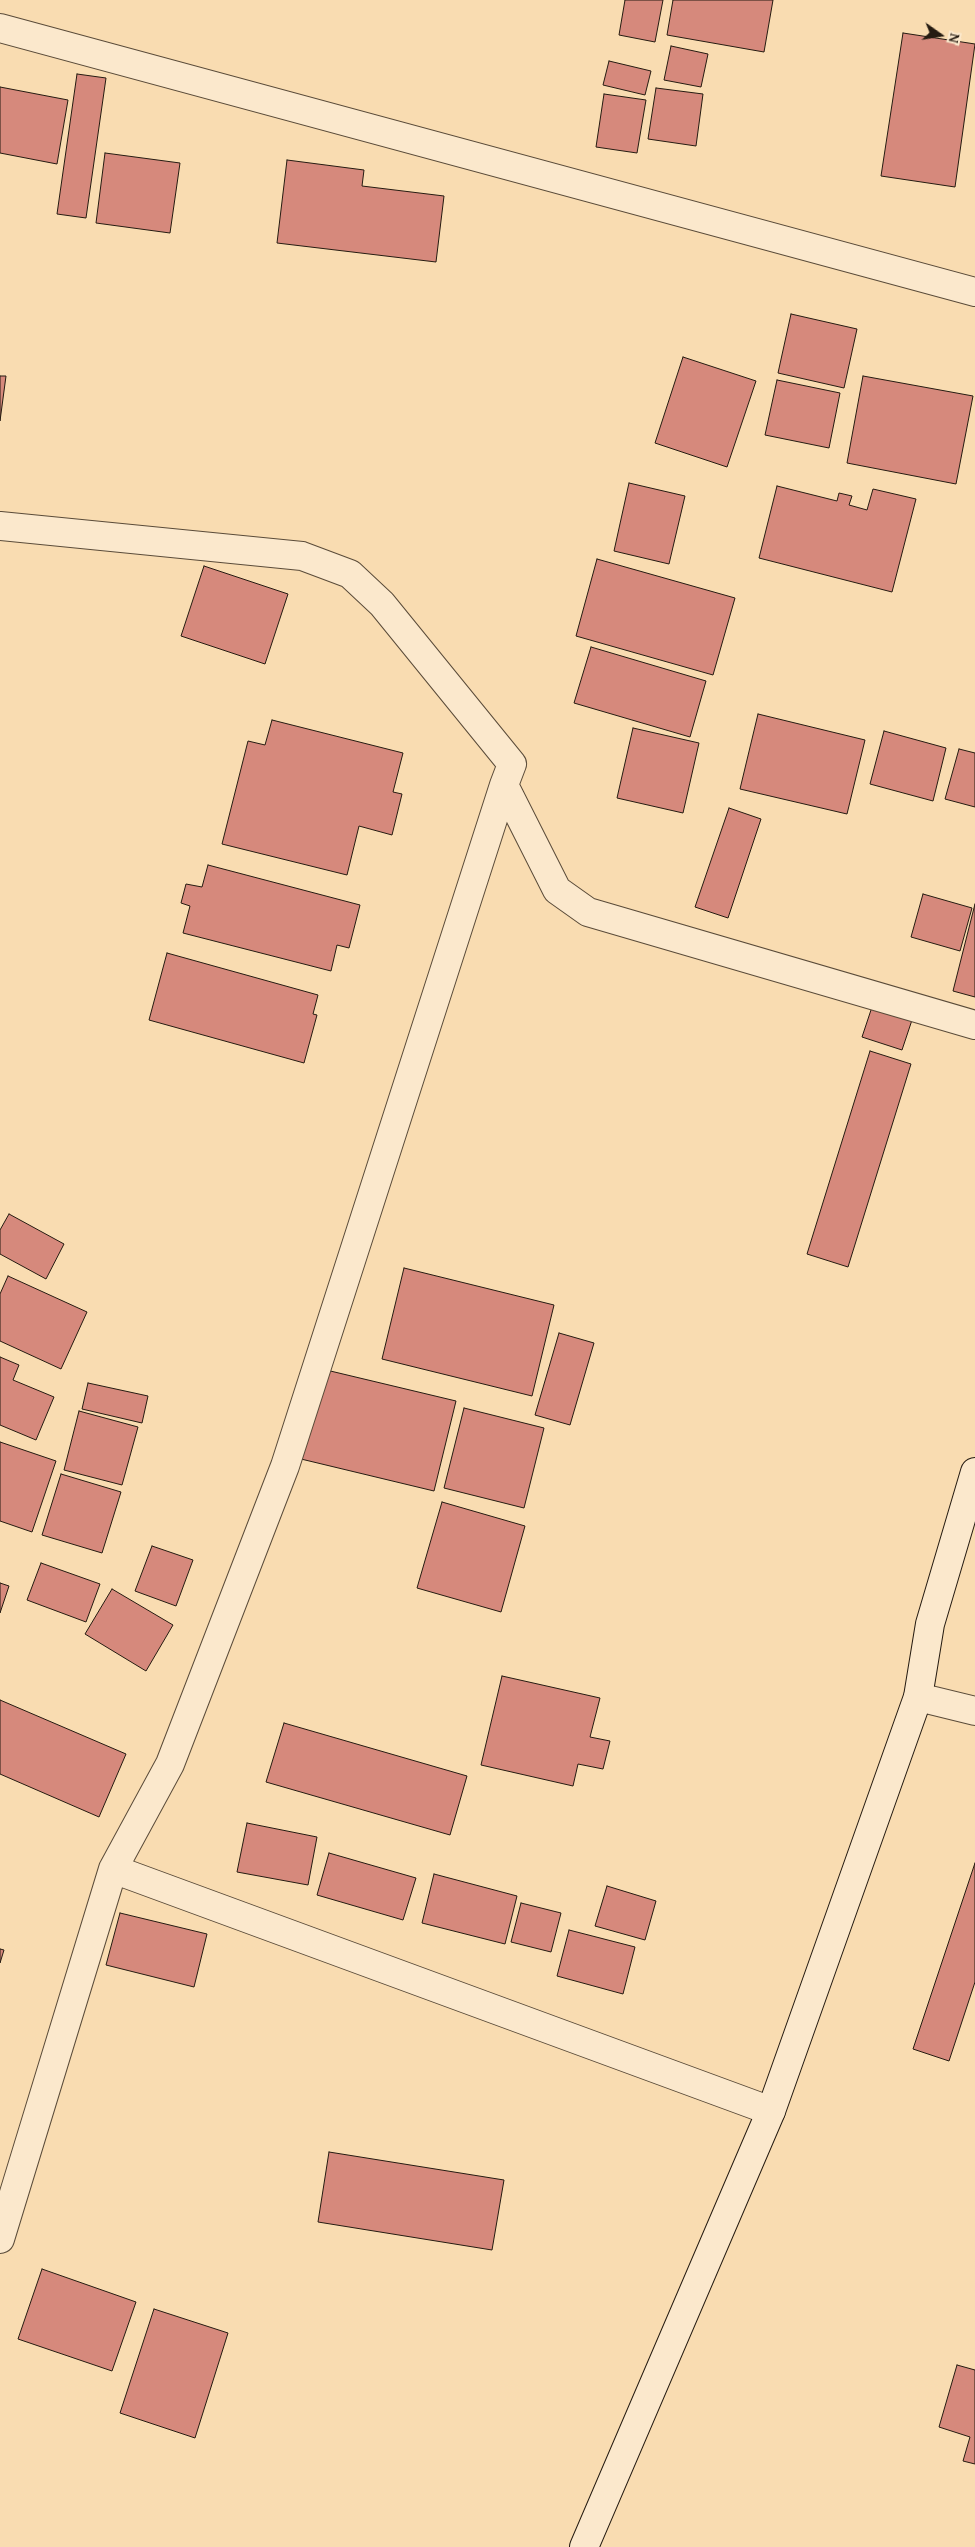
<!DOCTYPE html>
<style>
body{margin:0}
#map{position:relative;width:975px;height:2547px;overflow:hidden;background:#f9dcb1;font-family:"Gentium Book Plus",serif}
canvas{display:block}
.north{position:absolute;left:915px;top:10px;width:50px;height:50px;-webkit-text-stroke:4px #fbe8cc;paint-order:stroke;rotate:103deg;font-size:14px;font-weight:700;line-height:20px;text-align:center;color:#251b11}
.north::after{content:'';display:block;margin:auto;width:18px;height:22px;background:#251b11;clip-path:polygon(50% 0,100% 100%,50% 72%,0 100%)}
</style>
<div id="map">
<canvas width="975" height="2547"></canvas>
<div class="north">N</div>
</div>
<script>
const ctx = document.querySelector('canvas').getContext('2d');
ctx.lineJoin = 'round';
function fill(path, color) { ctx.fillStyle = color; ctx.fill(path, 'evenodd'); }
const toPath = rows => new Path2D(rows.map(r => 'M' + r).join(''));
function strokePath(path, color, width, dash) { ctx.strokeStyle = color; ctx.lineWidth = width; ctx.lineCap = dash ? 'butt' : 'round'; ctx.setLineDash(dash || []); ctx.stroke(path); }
const building = toPath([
 [625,0,663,0,655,42,619,35,625,0],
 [673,0,773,0,764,52,667,35,673,0],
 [903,33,975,44,955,187,881,176,903,33],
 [671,46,708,54,701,87,664,80,671,46],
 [609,61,651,71,645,95,603,85,609,61],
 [77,74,106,78,86,218,57,214,77,74],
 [0,87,68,100,57,164,0,153,0,87],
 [656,88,703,94,696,146,648,139,656,88],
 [604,94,646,100,637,153,596,147,604,94],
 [105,153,180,163,170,233,96,223,105,153],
 [287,160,364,170,362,186,444,196,436,262,277,243,287,160],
 [791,314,857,329,844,388,778,373,791,314],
 [683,357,756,381,727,467,655,443,683,357],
 [0,376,6,376,0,421,0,376],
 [863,376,973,396,956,484,847,463,863,376],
 [777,380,840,393,829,448,765,435,777,380],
 [629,483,685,496,669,564,614,551,629,483],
 [777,486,837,501,839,493,852,496,849,505,867,510,873,489,916,499,892,592,759,558,777,486],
 [597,559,735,598,713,675,576,636,597,559],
 [204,566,288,594,265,664,181,636,204,566],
 [591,647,706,681,690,737,574,703,591,647],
 [758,714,865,740,847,814,740,789,758,714],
 [272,720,403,753,393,792,402,794,392,835,359,826,347,875,222,844,248,741,265,745,272,720],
 [633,728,699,743,683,813,617,798,633,728],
 [884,731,946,748,933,801,870,784,884,731],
 [959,749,975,753,975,807,945,799,959,749],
 [729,808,761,819,728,918,695,907,729,808],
 [208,865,360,905,349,948,337,945,331,971,183,933,190,906,181,903,186,884,202,887,208,865],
 [923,894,972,908,960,951,911,937,923,894],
 [975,904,975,997,953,991,975,904],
 [167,953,318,995,313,1014,317,1015,304,1063,149,1020,167,953],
 [872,1007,912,1020,902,1050,862,1037,872,1007],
 [870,1051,911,1064,848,1267,807,1254,870,1051],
 [9,1214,64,1244,46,1279,0,1254,0,1230,9,1214],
 [404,1268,554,1305,532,1396,382,1359,404,1268],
 [8,1276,87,1312,61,1369,0,1341,0,1294,8,1276],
 [559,1333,594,1343,570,1425,535,1415,559,1333],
 [0,1357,19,1365,13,1380,54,1397,36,1440,0,1425,0,1357],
 [322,1369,456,1401,434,1491,301,1459,322,1369],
 [88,1383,148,1396,142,1423,82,1409,88,1383],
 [464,1408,544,1428,524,1508,444,1488,464,1408],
 [79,1411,138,1427,122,1485,64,1470,79,1411],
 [0,1442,56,1461,32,1532,0,1521,0,1442],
 [61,1474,121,1492,102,1553,42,1535,61,1474],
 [442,1502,525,1526,501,1612,417,1588,442,1502],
 [152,1546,193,1560,176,1606,135,1591,152,1546],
 [41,1563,100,1584,86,1622,27,1600,41,1563],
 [0,1583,9,1586,0,1613,0,1583],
 [112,1589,173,1625,146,1671,85,1634,112,1589],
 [502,1676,600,1698,590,1737,610,1741,603,1769,578,1764,573,1786,481,1765,502,1676],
 [0,1700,126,1754,99,1817,0,1774,0,1700],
 [284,1723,467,1776,450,1835,266,1782,284,1723],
 [247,1823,317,1837,308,1885,237,1872,247,1823],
 [329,1853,416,1878,403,1920,317,1895,329,1853],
 [975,1863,975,1982,949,2061,913,2049,975,1863],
 [434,1874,517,1896,505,1944,422,1923,434,1874],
 [607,1886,656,1901,645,1940,595,1926,607,1886],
 [521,1903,561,1913,551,1952,511,1942,521,1903],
 [120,1913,207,1934,194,1987,106,1965,120,1913],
 [569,1930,635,1947,623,1994,557,1976,569,1930],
 [0,1949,4,1950,0,1963,0,1949],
 [329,2152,504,2180,492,2250,318,2222,329,2152],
 [42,2269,136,2302,112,2371,18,2339,42,2269],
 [154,2309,228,2333,195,2438,120,2413,154,2309],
 [957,2365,975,2370,975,2464,963,2461,970,2437,939,2427,957,2365]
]);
const street = toPath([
 [0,28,975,292],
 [0,526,302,556,350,574,382,604,512,764,504,785,557,890,588,912,975,1025],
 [918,1697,975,1711],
 [113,1869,771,2111],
 [0,2239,113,1869,170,1764,285,1466,504,785]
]);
const secondary = toPath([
 [584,2547,771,2111,918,1697,930,1624,975,1472]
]);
fill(building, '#d6897c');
strokePath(building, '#251b11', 1);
strokePath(street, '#5a4b39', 30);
strokePath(secondary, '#251b11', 30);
strokePath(street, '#fbe8cc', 28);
strokePath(secondary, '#fbe8cc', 28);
</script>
